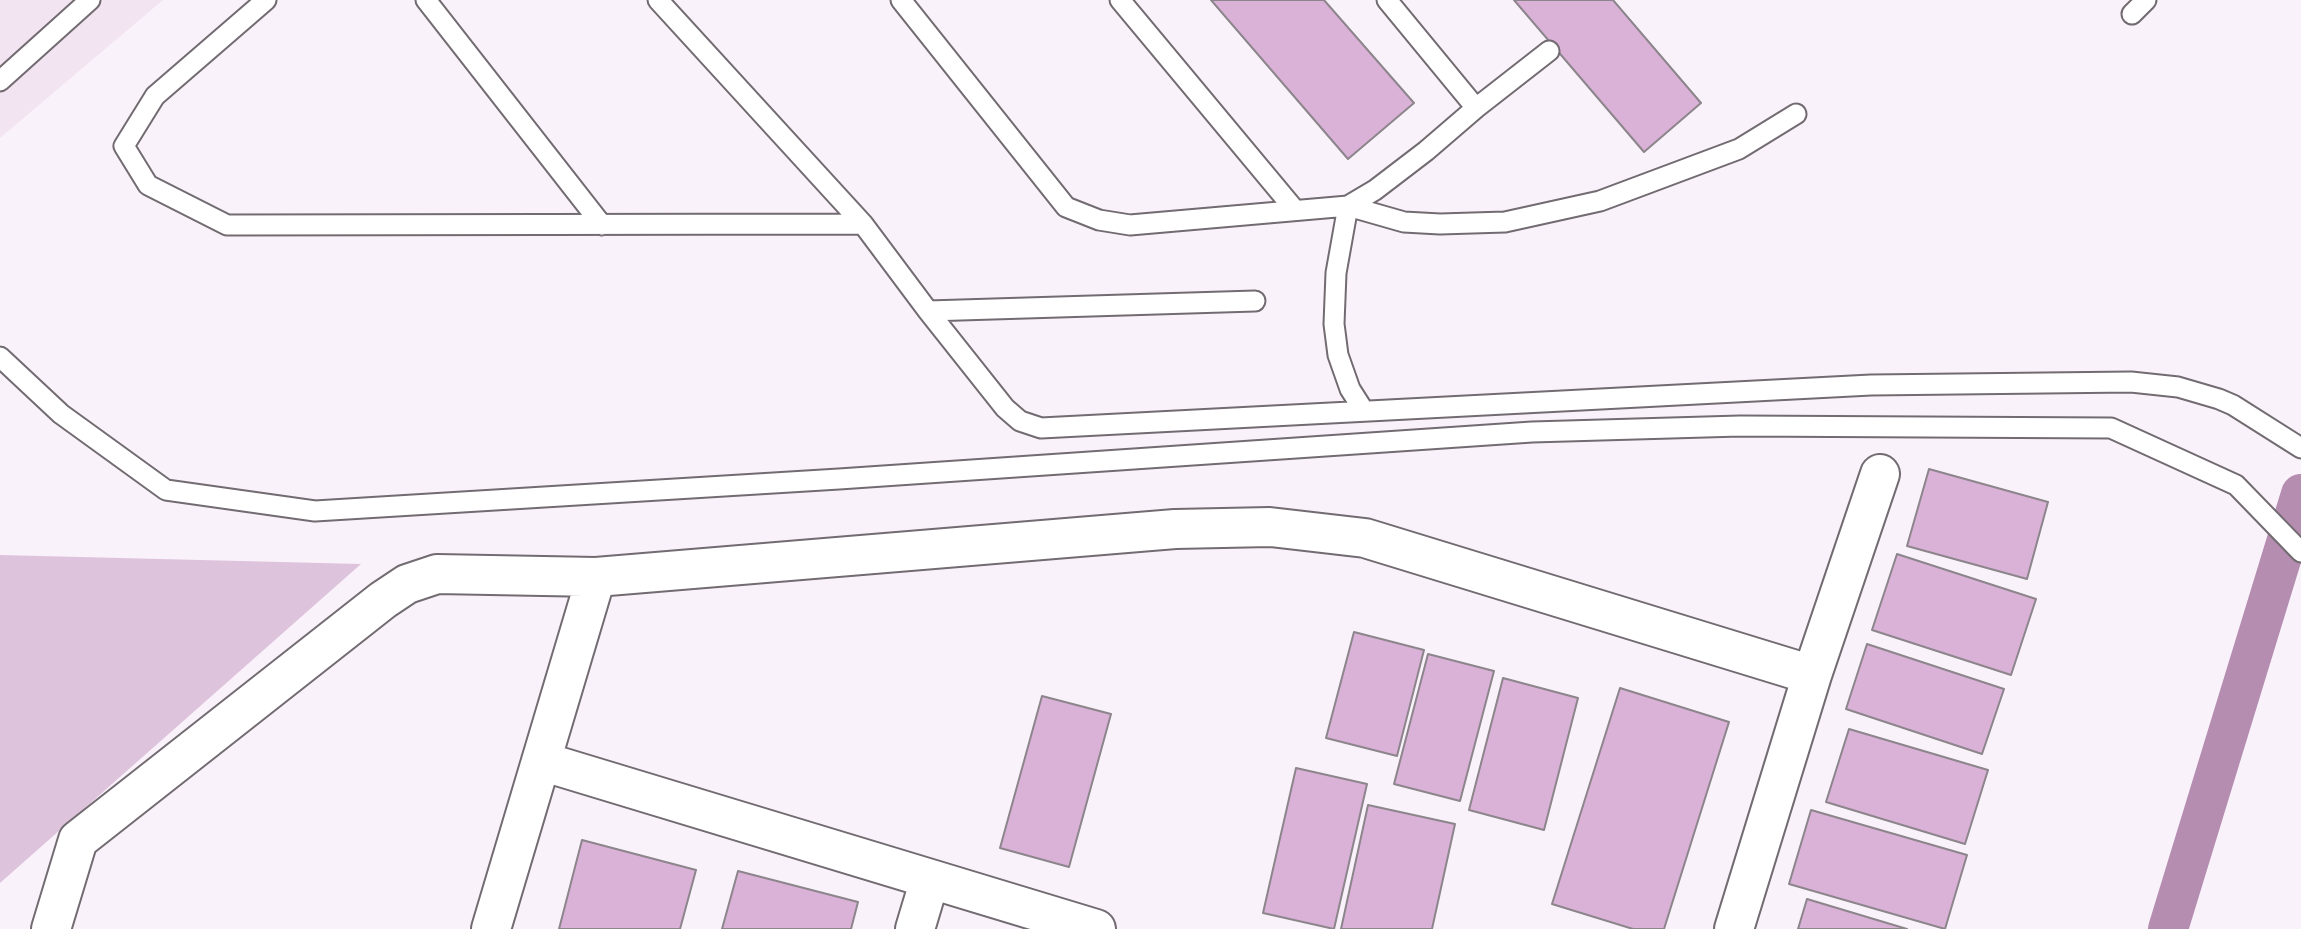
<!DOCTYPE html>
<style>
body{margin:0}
canvas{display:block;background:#faf2fa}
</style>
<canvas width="2301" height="929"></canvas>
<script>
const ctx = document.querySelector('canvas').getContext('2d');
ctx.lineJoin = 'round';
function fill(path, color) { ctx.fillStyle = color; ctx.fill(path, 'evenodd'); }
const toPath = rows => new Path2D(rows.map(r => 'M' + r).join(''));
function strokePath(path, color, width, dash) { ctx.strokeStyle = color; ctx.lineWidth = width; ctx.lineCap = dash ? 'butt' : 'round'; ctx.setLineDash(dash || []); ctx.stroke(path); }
const built = toPath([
 [0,0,163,0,0,138]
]);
const green = toPath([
 [0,555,361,564,0,883]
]);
const canal = toPath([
 [2168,929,2301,494]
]);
const building = toPath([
 [1211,0,1324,0,1414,103,1348,159,1211,0],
 [1514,0,1613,0,1701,103,1644,152,1514,0],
 [1929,469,2048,502,2027,579,1907,546,1929,469],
 [1897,554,2036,599,2011,675,1872,630,1897,554],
 [1354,632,1424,650,1397,756,1326,738,1354,632],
 [1867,644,2004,689,1982,754,1846,709,1867,644],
 [1428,654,1494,671,1460,801,1394,784,1428,654],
 [1503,678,1578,698,1544,830,1469,810,1503,678],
 [1620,688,1729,722,1664,929,1633,929,1552,904,1620,688],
 [1042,696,1111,714,1069,867,1000,848,1042,696],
 [1849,729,1988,770,1965,844,1826,802,1849,729],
 [1296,768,1367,784,1334,929,1263,913,1296,768],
 [1368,805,1455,824,1432,929,1341,929,1368,805],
 [1811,810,1967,855,1945,929,1789,884,1811,810],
 [582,840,696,870,680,929,559,929,582,840],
 [738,871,858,902,851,929,722,929,738,871],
 [1807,899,1907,929,1798,929,1807,899]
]);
const service = toPath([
 [266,0,155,96,124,146,148,185,227,225,863,224],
 [426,0,602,225],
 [658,0,863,224,928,311,1005,408,1020,421,1041,428,1871,385,2131,382,2178,387,2219,399,2233,405,2301,448],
 [901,0,1066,207,1099,220,1130,225,1348,206,1404,222,1440,224,1505,222,1600,201,1739,149,1796,114],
 [1120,0,1295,210],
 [1387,0,1476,108],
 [2132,14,2146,0],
 [0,81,90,0],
 [928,311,1255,301],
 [0,357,61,414,166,490,315,511,839,479,1532,432,1740,426,2111,428,2236,485,2301,552],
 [1364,411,1350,389,1338,355,1334,324,1336,273,1348,206,1375,190,1426,151,1476,108,1549,51]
]);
const minor = toPath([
 [541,761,1096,929],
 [51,929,78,840,383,600,407,584,437,574,596,577,1175,529,1270,527,1365,538,1812,675],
 [491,929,596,577],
 [915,929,930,879],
 [1734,929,1812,675,1880,474]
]);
fill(built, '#f2e4f1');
fill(green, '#dec3dc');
strokePath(canal, '#b48db1', 40);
fill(building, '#dab1d7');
strokePath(building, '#8c858b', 2);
strokePath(service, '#726b71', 23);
strokePath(minor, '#726b71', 42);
strokePath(service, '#fff', 19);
strokePath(minor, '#fff', 38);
</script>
